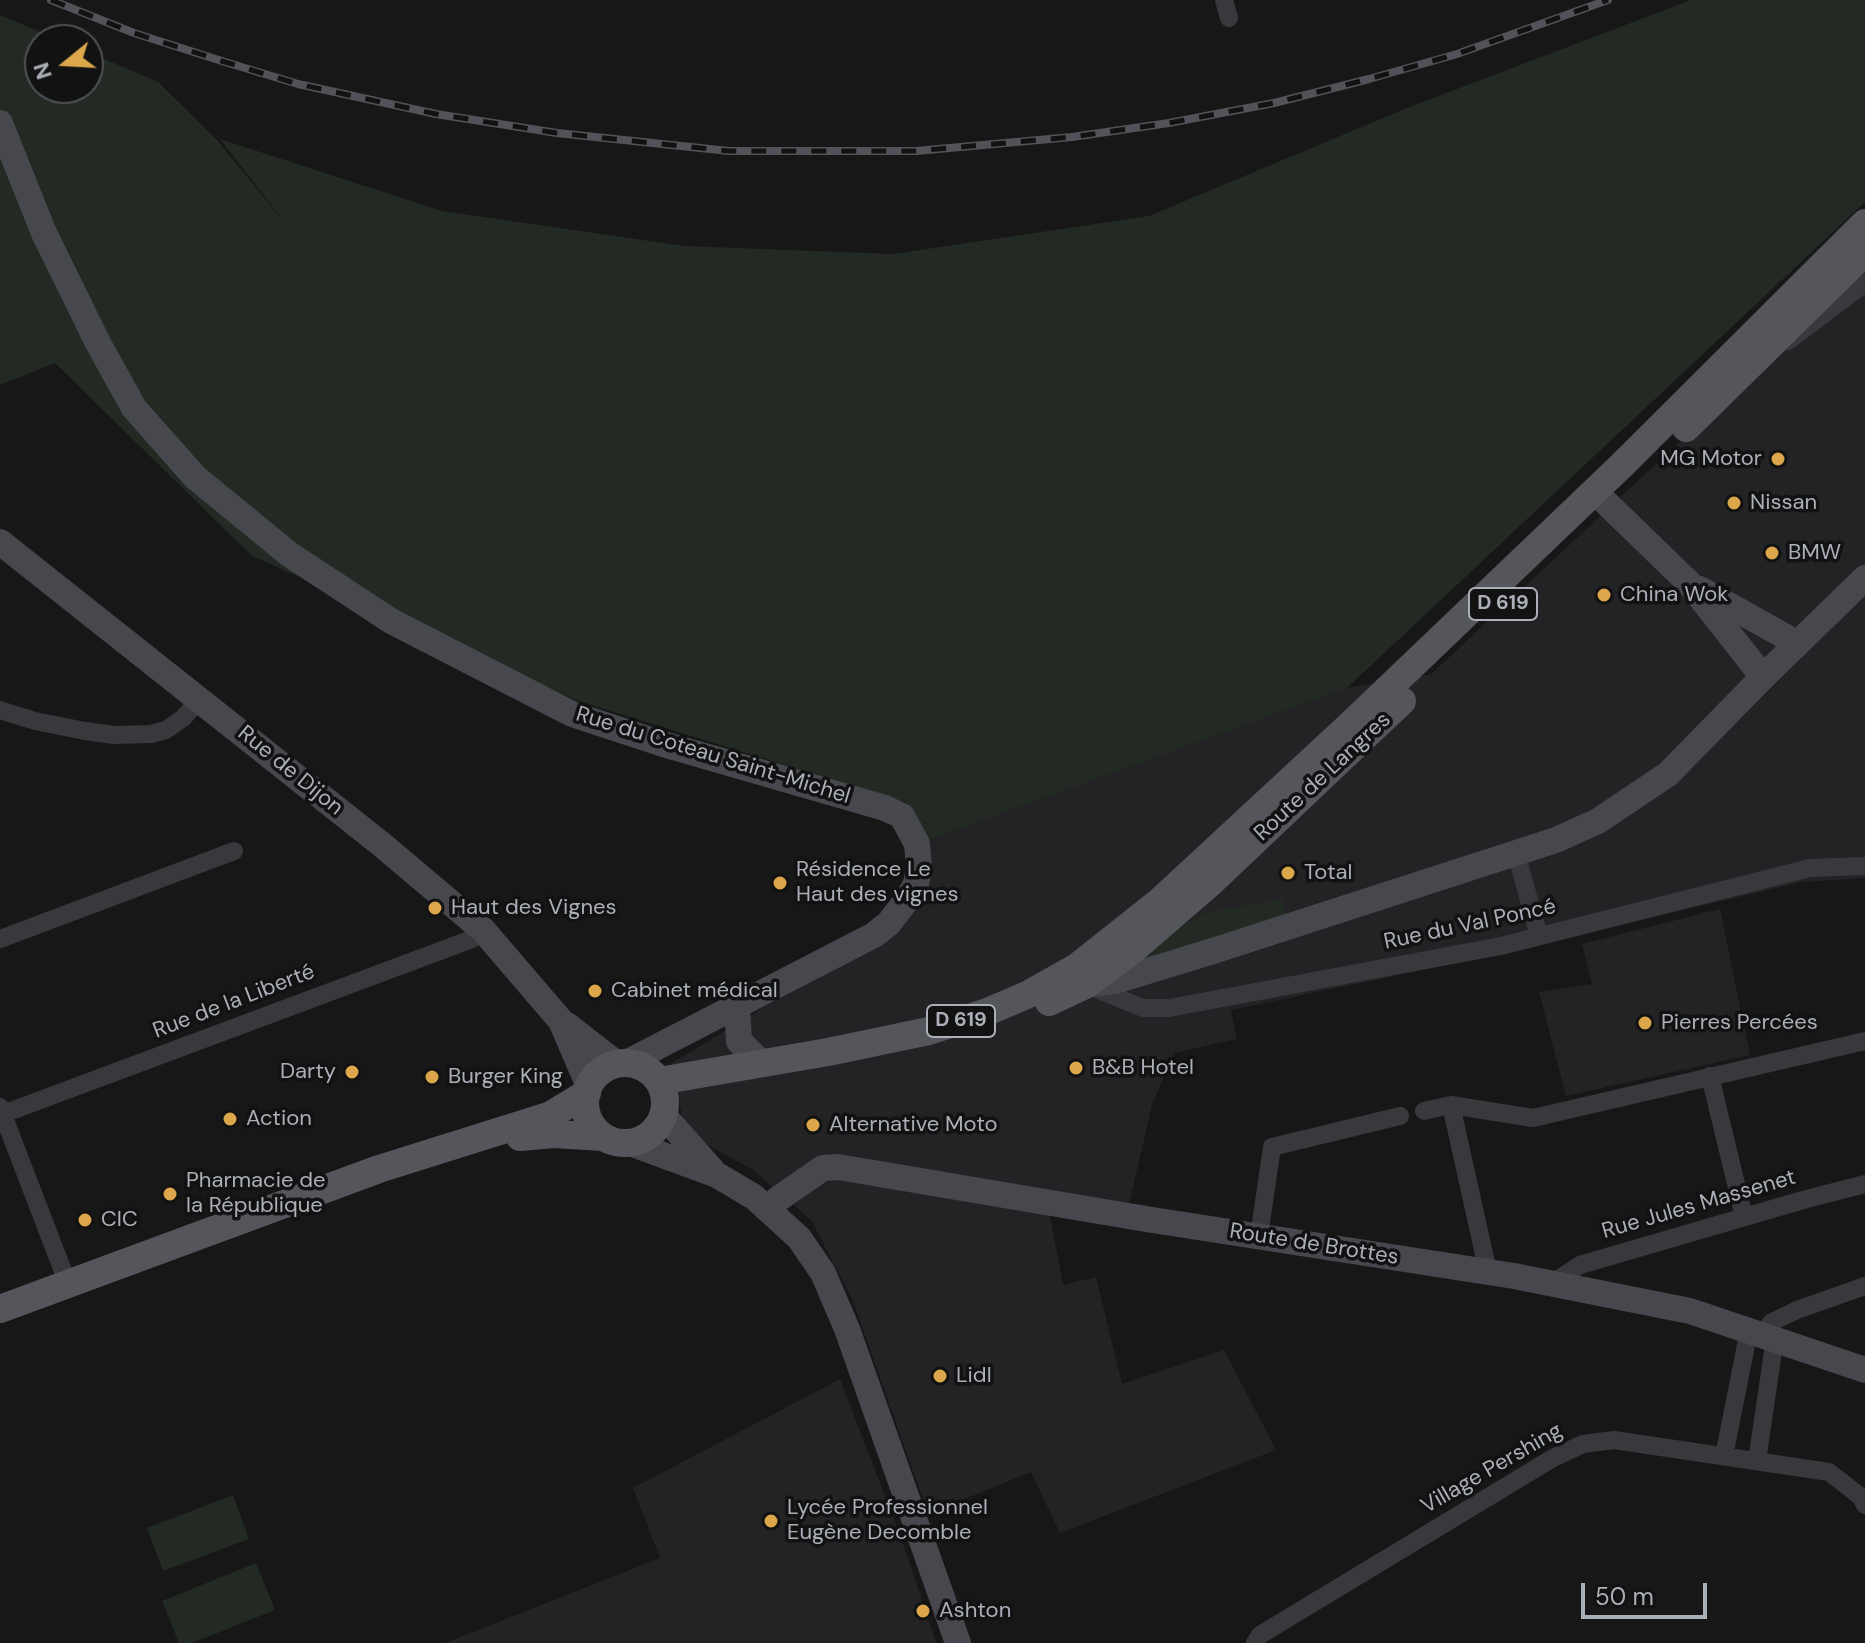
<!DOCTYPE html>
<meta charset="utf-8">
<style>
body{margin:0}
#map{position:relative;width:1865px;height:1643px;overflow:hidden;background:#171718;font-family:"DM Sans",sans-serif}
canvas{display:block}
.north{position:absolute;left:24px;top:24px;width:80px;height:80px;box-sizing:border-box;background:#121213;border:2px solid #4f5155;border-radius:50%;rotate:252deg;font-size:22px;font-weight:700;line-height:32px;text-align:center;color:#abafb7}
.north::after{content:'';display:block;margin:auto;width:28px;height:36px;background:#dca64b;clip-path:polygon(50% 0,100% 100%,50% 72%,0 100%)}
.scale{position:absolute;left:1581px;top:1583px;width:126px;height:36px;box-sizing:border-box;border:4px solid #abafb7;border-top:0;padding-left:10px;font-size:24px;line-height:28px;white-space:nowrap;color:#abafb7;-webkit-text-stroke:6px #121213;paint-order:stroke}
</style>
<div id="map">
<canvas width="1865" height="1643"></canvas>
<div class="north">N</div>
<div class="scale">50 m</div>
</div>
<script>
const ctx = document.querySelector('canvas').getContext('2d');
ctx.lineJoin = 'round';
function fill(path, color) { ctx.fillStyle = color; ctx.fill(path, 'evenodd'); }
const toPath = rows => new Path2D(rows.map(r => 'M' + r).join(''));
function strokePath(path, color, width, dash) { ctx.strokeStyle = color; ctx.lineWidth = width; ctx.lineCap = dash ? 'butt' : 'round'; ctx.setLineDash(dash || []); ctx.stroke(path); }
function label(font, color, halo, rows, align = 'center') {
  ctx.font = font + ' "DM Sans",sans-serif'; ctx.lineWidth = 7; ctx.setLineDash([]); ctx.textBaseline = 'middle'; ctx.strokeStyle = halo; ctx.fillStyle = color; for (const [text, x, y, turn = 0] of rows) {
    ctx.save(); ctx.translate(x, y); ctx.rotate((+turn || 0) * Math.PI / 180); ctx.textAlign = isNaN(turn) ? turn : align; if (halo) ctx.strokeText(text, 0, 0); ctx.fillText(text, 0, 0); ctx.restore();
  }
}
const built = toPath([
 [1865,269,1865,878,1802,882,1476,959,1231,1010,1237,1039,1174,1053,1152,1105,1124,1226,1050,1215,1063,1285,1096,1277,1122,1384,1224,1350,1276,1450,1060,1533,1031,1472,928,1514,853,1301,811,1220,753,1170,685,1132,672,1063,768,1005,855,958,929,840,1347,688,1431,674],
 [1720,909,1750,1055,1566,1096,1539,992,1592,984,1582,944],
 [840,1379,900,1535,936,1643,445,1643,660,1558,633,1488]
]);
const green = toPath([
 [1691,0,1865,0,1865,202,1347,688,929,840,905,802,578,701,252,556,55,363,0,385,0,15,59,40,40,40,40,88,88,88,88,52,158,82,218,141,293,233,220,139,442,211,684,246,893,254,1149,216,1407,108],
 [1282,899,1287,915,1126,973,1160,937,1208,912],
 [233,1495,249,1539,163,1571,147,1528],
 [256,1563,275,1610,192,1643,179,1643,162,1601]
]);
const street = toPath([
 [1224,0,1229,18],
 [1788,341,1865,283],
 [0,710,35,721,85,731,114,735,151,734,166,730,183,718,200,699],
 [1516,853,1539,936],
 [0,939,234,851],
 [1089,986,1143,1008,1169,1008,1501,946,1810,868,1865,866],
 [1710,1076,1744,1217],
 [1451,1105,1488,1272],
 [0,1107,68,1284],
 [1424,1111,1451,1105,1533,1118,1865,1041],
 [0,1115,472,939,483,930],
 [1259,1236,1272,1147,1400,1116],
 [1551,1284,1580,1265,1803,1200,1865,1184],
 [1762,1334,1772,1322,1797,1310,1865,1286],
 [1724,1456,1749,1330],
 [1757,1461,1775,1338],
 [1255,1643,1260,1635,1553,1458,1583,1444,1614,1440,1829,1472,1861,1497,1865,1505]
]);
const secondary = toPath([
 [0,123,44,233,98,343,134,408,195,477,289,554,391,621,572,714,663,744,885,808,902,816,917,844,919,868,916,884,906,901,889,923,874,935,626,1063],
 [1594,491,1690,584,1763,677],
 [0,542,381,844,483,930,561,1021,589,1086],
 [1700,589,1786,637,1795,645],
 [1087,984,1115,981,1213,951,1556,840,1598,821,1668,774,1763,677,1865,578],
 [737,1006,739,1041,762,1064],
 [567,1025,617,1064],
 [664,1116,712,1170],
 [630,1143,717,1175,754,1197,799,1238,823,1273,847,1329,958,1643],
 [769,1209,778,1199,823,1168,838,1167,1146,1219,1514,1276,1690,1311,1865,1370]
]);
const primary = toPath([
 [1686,428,1865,252],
 [1049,1002,1087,984,1134,949,1209,884,1402,701],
 '585 1103a40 40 0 1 1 80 0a40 40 0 1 1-80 0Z',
 [659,1081,828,1052,929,1031,987,1012,1029,994,1077,967,1159,902,1350,725,1622,465,1865,223],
 [520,1137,554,1134,603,1137],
 [0,1309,379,1169,551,1115,587,1093]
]);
const rail = toPath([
 [51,0,134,33,225,62,298,84,436,114,557,133,729,151,916,151,1072,137,1169,123,1274,103,1369,79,1457,54,1608,0]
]);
const markers = [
 [1778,459,8,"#dca64b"],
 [1734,503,8,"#dca64b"],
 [1772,553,8,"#dca64b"],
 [1604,595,8,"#dca64b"],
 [1288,873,8,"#dca64b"],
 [780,883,8,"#dca64b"],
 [435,908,8,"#dca64b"],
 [595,991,8,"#dca64b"],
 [1645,1023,8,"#dca64b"],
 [1076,1068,8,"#dca64b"],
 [352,1072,8,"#dca64b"],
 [432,1077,8,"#dca64b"],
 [230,1119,8,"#dca64b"],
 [813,1125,8,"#dca64b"],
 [170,1194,8,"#dca64b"],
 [85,1220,8,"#dca64b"],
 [940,1376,8,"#dca64b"],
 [771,1521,8,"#dca64b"],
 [923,1611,8,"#dca64b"]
];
const shields = [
 [1503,604,68],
 [961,1021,68]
];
const shieldNames = [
 ["D 619",1503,604],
 ["D 619",961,1021]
];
const poiNames = [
 ["MG Motor",1762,459,"right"],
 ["Nissan",1750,503],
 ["BMW",1788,553],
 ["China Wok",1620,595],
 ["Résidence Le",796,870],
 ["Haut des vignes",796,895],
 ["Total",1304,873],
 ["Haut des Vignes",451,908],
 ["Cabinet médical",611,991],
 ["Pierres Percées",1661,1023],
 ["B&B Hotel",1092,1068],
 ["Darty",336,1072,"right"],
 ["Burger King",448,1077],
 ["Action",246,1119],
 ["Alternative Moto",829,1125],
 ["Pharmacie de",186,1181],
 ["la République",186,1206],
 ["CIC",101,1220],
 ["Lidl",956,1376],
 ["Lycée Professionnel",787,1508],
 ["Eugène Decomble",787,1533],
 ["Ashton",939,1611]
];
const streetNames = [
 ["Rue du Coteau Saint-Michel",713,756,17],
 ["Rue de Dijon",290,771,39],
 ["Route de Langres",1323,777,-43],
 ["Rue du Val Poncé",1470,925,-12],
 ["Rue de la Liberté",234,1002,-21],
 ["Rue Jules Massenet",1699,1205,-16],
 ["Route de Brottes",1314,1245,9],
 ["Village Pershing",1492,1469,-30]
];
fill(built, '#232325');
fill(green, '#232a24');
strokePath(street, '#38393d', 18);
strokePath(secondary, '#47484d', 26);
strokePath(primary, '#55565c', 28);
strokePath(rail, '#525358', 8);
strokePath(rail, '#121213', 5, [15]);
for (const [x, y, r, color] of markers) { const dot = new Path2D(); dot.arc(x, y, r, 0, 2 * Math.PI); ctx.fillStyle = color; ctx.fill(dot); strokePath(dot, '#121213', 3); }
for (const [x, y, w] of shields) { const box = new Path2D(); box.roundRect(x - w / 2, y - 16, w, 32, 6); ctx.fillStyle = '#121213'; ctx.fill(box); strokePath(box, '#abafb7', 2); }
label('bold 20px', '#abafb7', null, shieldNames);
label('22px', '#abafb7', '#121213', poiNames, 'left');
label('22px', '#abafb7', '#121213', streetNames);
</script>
